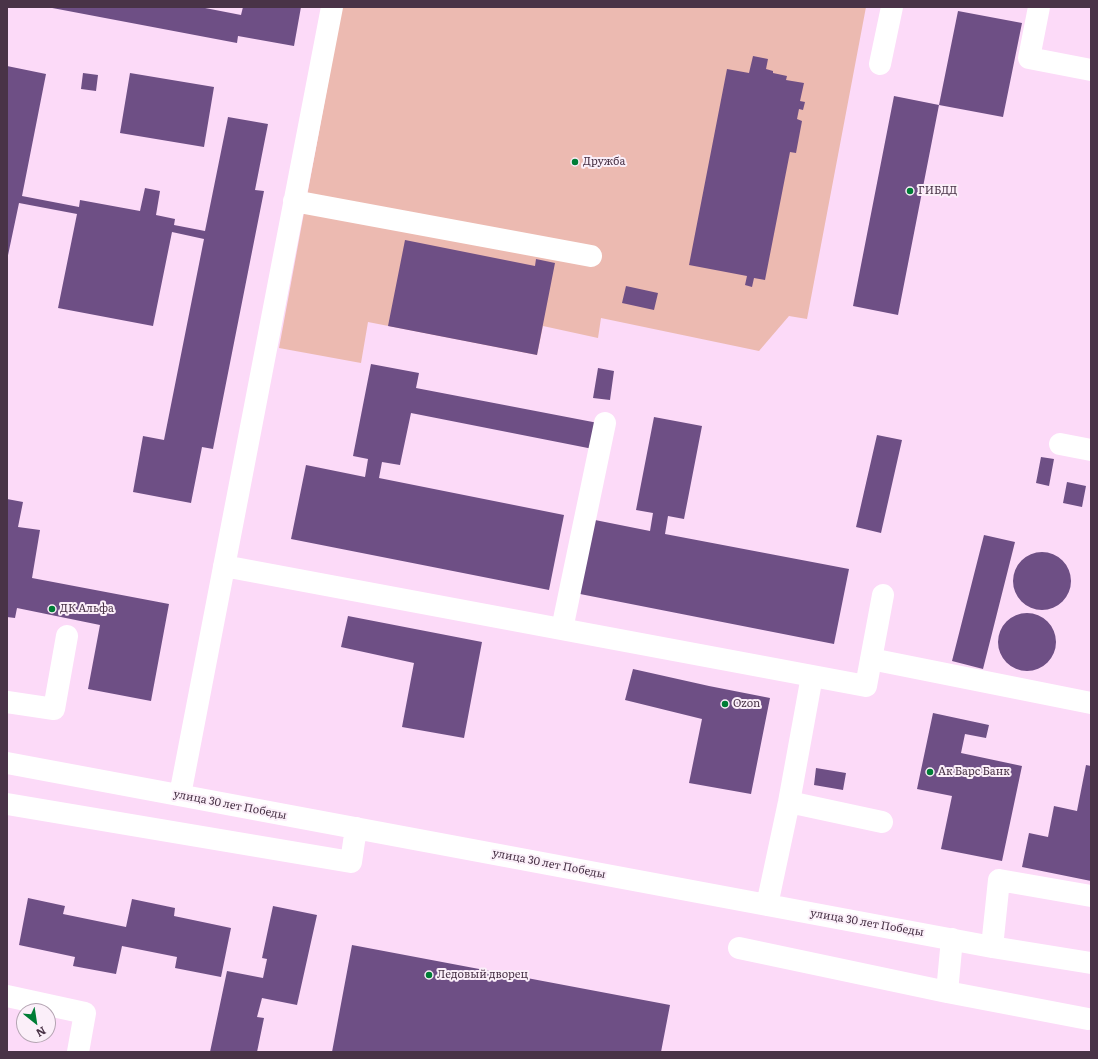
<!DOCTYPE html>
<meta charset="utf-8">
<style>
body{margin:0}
#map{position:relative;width:1098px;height:1059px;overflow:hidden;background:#fcdaf8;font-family:Literata,serif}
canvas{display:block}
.frame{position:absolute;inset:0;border:8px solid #493347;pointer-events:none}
.north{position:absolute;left:16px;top:1003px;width:40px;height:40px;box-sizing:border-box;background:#fbeff9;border:1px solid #b4a4b2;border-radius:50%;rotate:150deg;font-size:11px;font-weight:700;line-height:16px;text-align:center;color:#493347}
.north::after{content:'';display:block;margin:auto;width:14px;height:18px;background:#007d36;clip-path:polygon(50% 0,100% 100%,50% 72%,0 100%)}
</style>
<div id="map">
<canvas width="1098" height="1059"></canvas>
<div class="frame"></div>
<div class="north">N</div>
</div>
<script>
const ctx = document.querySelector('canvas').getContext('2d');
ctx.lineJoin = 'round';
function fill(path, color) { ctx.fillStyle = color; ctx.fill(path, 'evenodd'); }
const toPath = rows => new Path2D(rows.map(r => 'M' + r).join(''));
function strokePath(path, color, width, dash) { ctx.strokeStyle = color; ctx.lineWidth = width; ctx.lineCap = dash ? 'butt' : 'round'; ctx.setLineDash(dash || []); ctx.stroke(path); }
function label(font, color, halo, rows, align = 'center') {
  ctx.font = font + ' Literata,serif'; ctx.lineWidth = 4; ctx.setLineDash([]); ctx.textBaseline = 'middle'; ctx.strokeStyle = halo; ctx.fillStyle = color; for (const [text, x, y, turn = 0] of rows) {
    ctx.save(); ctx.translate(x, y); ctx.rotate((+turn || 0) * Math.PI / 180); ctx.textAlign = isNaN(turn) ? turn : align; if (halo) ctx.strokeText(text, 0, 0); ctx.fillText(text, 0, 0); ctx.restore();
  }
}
const green = toPath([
 [342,7,866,7,807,319,789,316,759,351,601,318,598,338,543,326,537,355,368,322,361,363,279,348]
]);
const building = toPath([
 [47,7,200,7,241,15,243,7,301,7,294,46,238,36,237,43],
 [958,11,1022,23,1003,117,939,105],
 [753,56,768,59,766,69,773,71,773,73,787,76,786,80,804,83,800,101,805,102,803,110,799,109,797,119,802,121,796,153,790,152,765,280,754,278,752,287,745,285,747,276,689,265,727,69,749,73],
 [7,66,46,74,22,196,79,207,80,200,140,211,145,188,160,191,156,215,175,219,174,225,205,231,228,117,268,124,255,190,264,191,213,449,202,447,191,503,133,492,143,436,164,440,204,239,172,232,153,326,58,308,77,214,19,203,7,260],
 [83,73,98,75,96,91,81,89],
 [130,73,214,87,204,147,120,133],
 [894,96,939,105,898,315,853,306],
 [405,240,535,266,536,259,555,263,537,355,388,326],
 [626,286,658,293,654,310,622,303],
 [371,364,419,373,416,388,598,423,593,449,411,413,400,465,382,462,379,478,564,515,549,590,291,539,306,465,365,477,368,459,353,456],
 [598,368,614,371,610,400,593,398],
 [654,417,702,426,684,519,668,516,665,534,849,569,834,644,575,593,590,519,650,531,653,513,636,510],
 [877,435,902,440,881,533,856,527],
 [1041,457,1054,459,1049,486,1036,483],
 [1067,482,1086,486,1082,507,1063,503],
 [7,499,23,502,18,527,40,530,32,578,169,604,151,701,88,689,100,625,17,608,15,618,7,617],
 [984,535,1015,542,983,669,952,661],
 '1013 581a29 29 0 1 1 58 0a29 29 0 1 1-58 0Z',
 '998 642a29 29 0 1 1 58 0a29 29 0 1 1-58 0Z',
 [348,616,482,642,464,738,402,727,414,663,341,647],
 [633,669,709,686,770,698,751,794,689,783,702,719,625,700],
 [933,713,989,725,986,738,965,734,961,753,1022,766,1002,861,941,849,952,796,917,789],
 [1086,765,1091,766,1091,881,1022,867,1029,833,1048,837,1054,806,1077,811],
 [816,768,846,773,843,790,814,785],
 [28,898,65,906,63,914,126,927,132,899,175,908,174,916,231,928,221,977,175,968,177,957,122,946,116,974,73,966,75,957,19,945],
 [273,906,317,915,297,1005,262,998,257,1017,264,1018,257,1052,210,1052,227,971,263,978,267,959,262,958],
 [352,945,670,1005,661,1052,332,1052]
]);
const minor = toPath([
 [1039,7,1029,58,1091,70],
 [880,64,892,7],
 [294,201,591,256],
 [1060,444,1091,450],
 [224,566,866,686,883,595],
 [562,629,605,423],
 [871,659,1091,703],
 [7,702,54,709,67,636],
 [7,763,992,947,1091,963],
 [180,795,332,7],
 [789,802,882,822],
 [7,804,351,862,356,828],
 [767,905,789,802,812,676],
 [992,947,999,880,1091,896],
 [739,948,947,992,952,939],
 [947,992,1088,1019],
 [7,996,85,1013,78,1052]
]);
const markers = [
 [575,162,4,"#007d36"],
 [910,191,4,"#007d36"],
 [52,609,4,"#007d36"],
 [725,704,4,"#007d36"],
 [930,772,4,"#007d36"],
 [429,975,4,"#007d36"]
];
const poiNames = [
 ["Дружба",583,162],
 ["ГИБДД",918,191],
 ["ДК Альфа",60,609],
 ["Ozon",733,704],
 ["Ак Барс Банк",938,772],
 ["Ледовый дворец",437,975]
];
const streetNames = [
 ["улица 30 лет Победы",230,805,11],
 ["улица 30 лет Победы",549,864,11],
 ["улица 30 лет Победы",867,923,10]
];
fill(green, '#ecbab1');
fill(building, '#6e4f85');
strokePath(minor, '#fff', 22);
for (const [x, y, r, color] of markers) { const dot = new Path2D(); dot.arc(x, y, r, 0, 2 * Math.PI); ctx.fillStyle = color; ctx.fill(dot); strokePath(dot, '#fbeff9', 1.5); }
label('11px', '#493347', '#fbeff9', poiNames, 'left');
label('11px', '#493347', '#fbeff9', streetNames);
</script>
